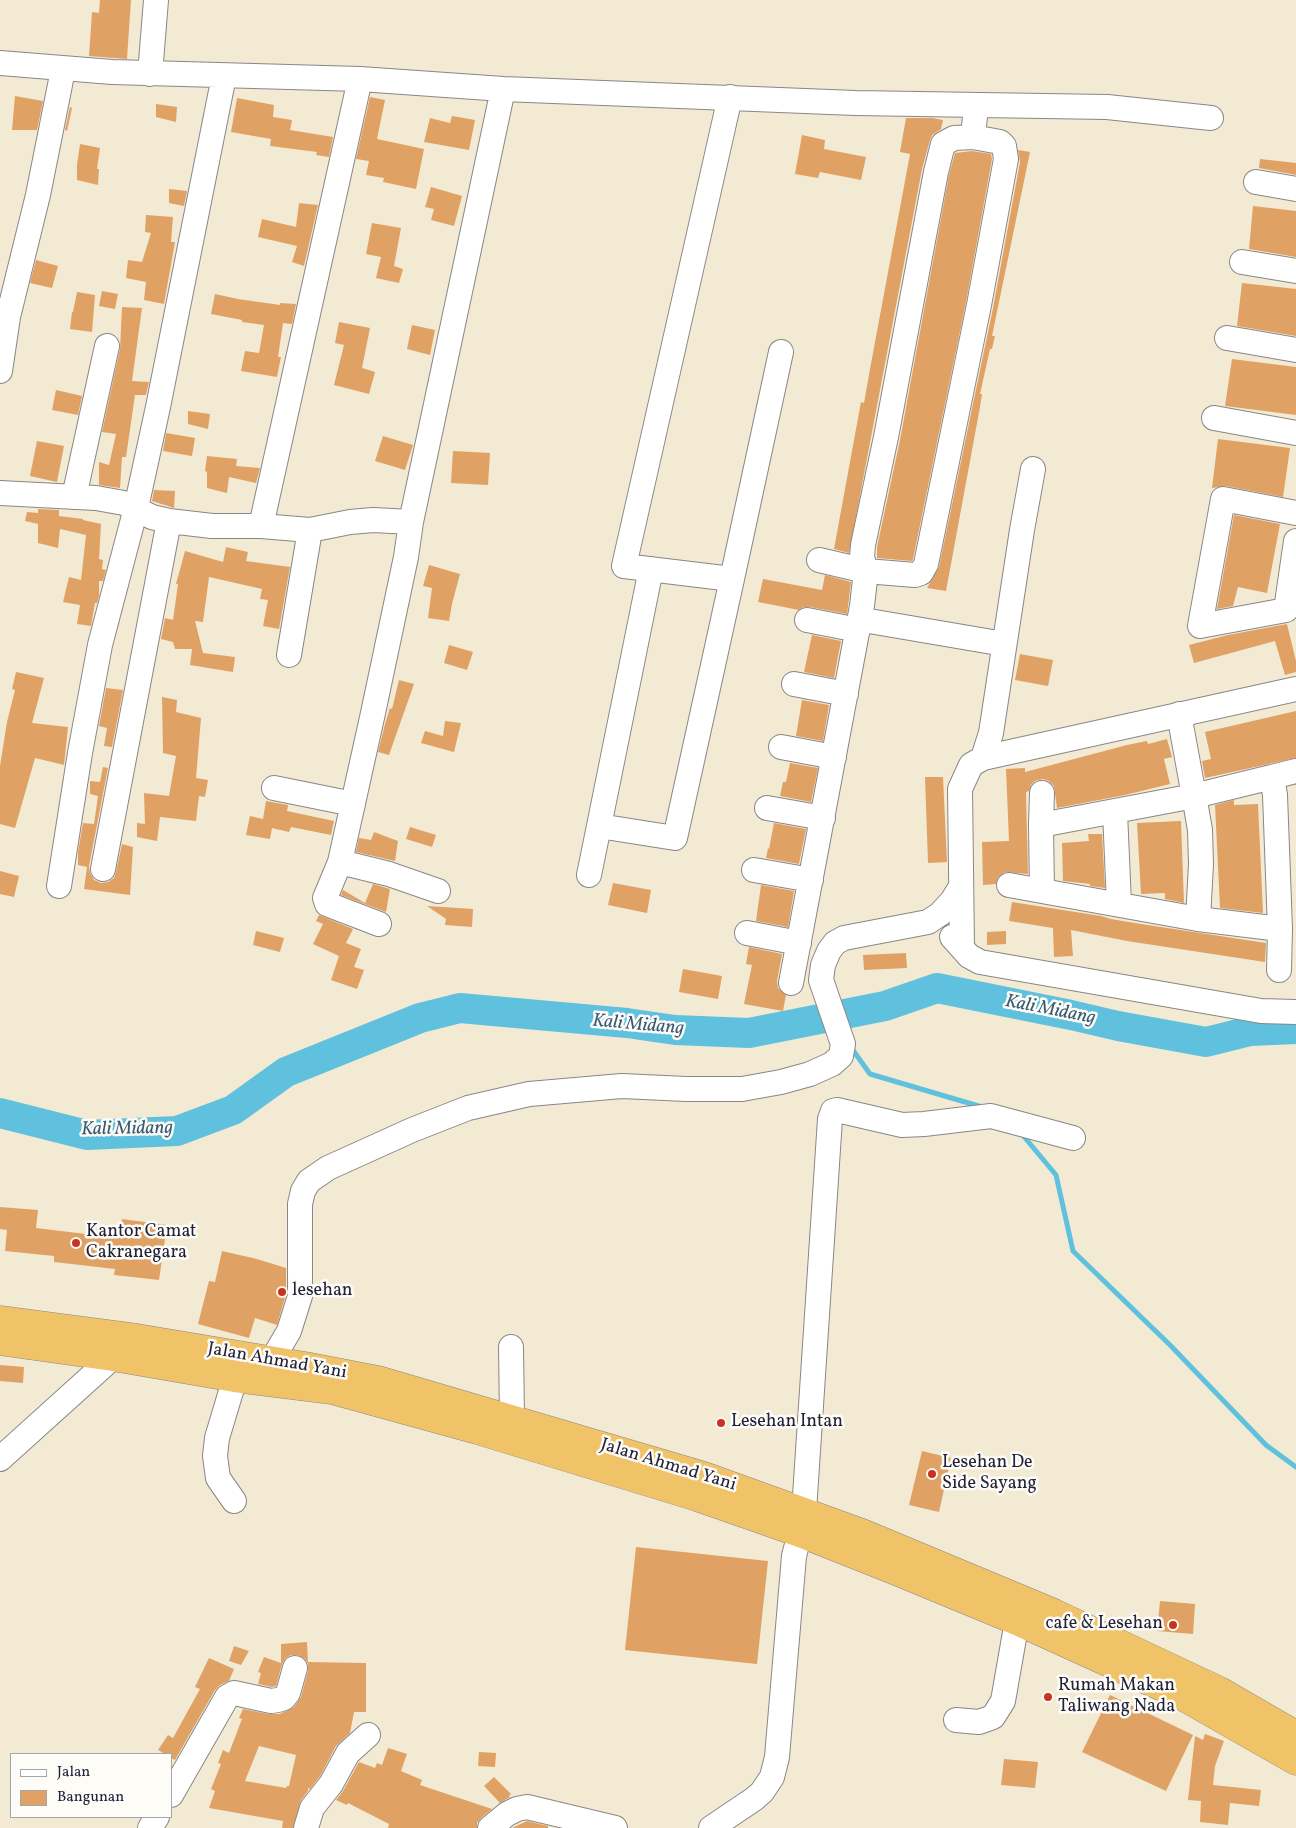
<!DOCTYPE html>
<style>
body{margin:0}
#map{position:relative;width:1296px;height:1828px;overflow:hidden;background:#f3ead3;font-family:Vollkorn,serif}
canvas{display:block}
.legend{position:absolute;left:10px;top:1753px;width:162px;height:65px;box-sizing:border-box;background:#fdfcf7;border:1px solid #a5a5ac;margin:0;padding:6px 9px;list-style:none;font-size:15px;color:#22223b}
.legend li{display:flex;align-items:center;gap:10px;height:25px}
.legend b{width:25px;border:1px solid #a5a5ac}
</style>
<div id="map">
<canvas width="1296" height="1828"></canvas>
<ul class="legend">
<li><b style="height:6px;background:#fff"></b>Jalan</li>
<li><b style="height:14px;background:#e0a164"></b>Bangunan</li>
</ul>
</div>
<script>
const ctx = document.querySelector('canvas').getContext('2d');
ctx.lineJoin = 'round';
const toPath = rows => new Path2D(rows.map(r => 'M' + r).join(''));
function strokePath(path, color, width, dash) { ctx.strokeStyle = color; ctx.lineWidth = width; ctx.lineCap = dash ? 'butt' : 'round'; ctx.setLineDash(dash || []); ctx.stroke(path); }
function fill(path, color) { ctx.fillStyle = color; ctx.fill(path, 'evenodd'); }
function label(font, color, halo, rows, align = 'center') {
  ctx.font = font + ' Vollkorn,serif'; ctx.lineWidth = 5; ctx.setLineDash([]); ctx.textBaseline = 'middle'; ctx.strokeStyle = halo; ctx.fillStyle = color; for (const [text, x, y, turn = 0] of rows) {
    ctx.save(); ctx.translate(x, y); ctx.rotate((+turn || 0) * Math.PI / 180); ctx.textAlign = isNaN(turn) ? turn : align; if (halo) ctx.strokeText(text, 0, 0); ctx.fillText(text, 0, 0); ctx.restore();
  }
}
const stream = toPath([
 [850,1046,870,1074,982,1107],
 [1021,1133,1056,1175,1073,1251,1170,1345,1266,1445,1296,1467]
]);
const river = toPath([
 [0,1113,87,1135,177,1131,233,1110,286,1072,420,1018,460,1008,627,1023,675,1030,749,1033,885,1006,937,988,1071,1015,1118,1026,1206,1042,1250,1031,1296,1029]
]);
const building = toPath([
 [100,0,131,0,127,59,89,56,92,12,99,13],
 [15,96,43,101,37,130,12,130],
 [370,97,385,100,377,139,424,149,416,189,383,182,384,178,366,175,369,161,356,159],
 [237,98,274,105,273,117,292,120,290,130,333,137,329,157,316,155,317,152,270,146,271,139,231,132],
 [156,104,177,107,176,122,156,117],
 [70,107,72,108,67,131,65,130],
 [452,116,475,120,469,150,424,142,430,118,450,123],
 [906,118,932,118,943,120,941,129,932,135,930,140,922,169,849,553,834,549,861,402,864,403,870,369,910,154,900,152],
 [802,135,825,140,824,149,866,157,861,180,820,172,818,178,795,174],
 [80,144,100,148,97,169,99,169,98,185,77,180,77,165],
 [1018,150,1030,152,992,336,995,336,992,349,990,349,980,394,982,394,980,407,946,591,927,588,939,567,993,308,1020,162],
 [972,151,991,154,992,159,966,302,913,559,912,561,877,558,877,547,900,440,949,175,955,153],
 [1260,159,1296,163,1296,175,1259,168],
 [431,187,462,196,454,226,431,220,434,209,425,207],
 [169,189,187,191,184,206,169,203],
 [299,203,318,205,304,266,292,262,297,246,258,237,262,219,296,227],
 [1253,206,1296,211,1296,257,1249,249],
 [146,215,173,217,171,242,175,242,164,304,144,300,146,282,126,278,128,260,142,262,151,233,145,232],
 [372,223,401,228,394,266,403,269,399,283,376,278,381,257,366,254],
 [36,260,58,266,52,288,30,283],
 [1242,283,1296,289,1296,336,1237,326],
 [102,291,118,294,115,309,99,306],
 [77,292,95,295,92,332,70,329,72,312,73,312],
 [215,294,238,299,280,305,280,303,296,304,292,324,283,323,278,357,281,357,277,377,241,371,245,351,259,353,264,325,242,322,242,320,211,314],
 [122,307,142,308,132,381,149,382,146,395,135,395,126,457,122,457,120,488,99,485,99,462,109,465,116,434,102,432,120,349],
 [339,322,370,328,362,368,375,372,369,394,334,385,344,345,335,343],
 [412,325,435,330,430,355,407,349],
 [1232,359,1296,367,1296,415,1225,406],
 [56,390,82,396,78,415,52,410],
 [188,411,210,414,208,429,188,424],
 [166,433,195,438,192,456,163,451],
 [383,436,413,445,405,470,375,461],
 [1218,439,1290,448,1283,497,1226,486,1212,488],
 [37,441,64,446,57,482,30,476],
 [453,451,490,453,488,485,451,483],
 [207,456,237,459,236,466,260,468,256,483,229,477,227,493,207,488,207,472,205,471],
 [154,490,175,491,174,508,152,501],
 [38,509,59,510,59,516,83,519,83,520,101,524,99,559,103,560,102,569,106,570,103,581,99,581,99,596,97,603,95,603,91,626,77,624,80,605,63,602,69,577,81,580,86,535,60,529,58,548,38,543,38,524,25,521,27,512,38,513],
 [1234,515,1280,524,1267,593,1238,587,1233,606,1217,609],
 [226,547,248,552,246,561,290,567,279,629,263,626,268,600,260,599,262,589,209,577,203,622,195,621,203,653,235,657,233,672,190,665,192,649,175,649,173,642,161,639,165,618,173,620,178,584,176,584,185,551,223,562],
 [429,565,460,574,452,604,449,621,428,618,432,588,423,586],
 [825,575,851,582,847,614,810,607,803,607,799,610,758,602,763,579,822,590],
 [1287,624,1296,661,1296,672,1285,675,1275,641,1194,663,1189,645,1228,635],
 [812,635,841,641,834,678,804,672],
 [449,645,473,652,467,670,444,663],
 [1020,654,1053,660,1048,686,1015,680],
 [16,672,44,678,32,723,68,727,64,765,35,758,15,828,0,824,0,766,7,722,15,690,12,689],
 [399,680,414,684,389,755,378,752,385,724,390,708,392,709],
 [106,688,123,690,112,747,104,746,107,728,99,726],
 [162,697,177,700,176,712,201,718,196,778,208,780,205,797,199,796,196,821,160,817,157,841,137,837,137,823,145,824,144,793,169,796,176,756,163,753],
 [802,700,829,705,823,741,796,736],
 [1296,711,1296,758,1205,778,1202,761,1211,759,1205,732],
 [445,721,461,723,454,752,421,743,425,731,443,736],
 [1167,739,1172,757,1164,759,1170,784,1125,795,1057,808,1054,786,1049,781,1043,779,1035,781,1031,785,1029,791,1026,792,1028,874,1005,872,998,877,996,884,983,885,982,842,1009,841,1006,769,1025,768,1025,772,1127,745,1147,741,1148,744],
 [790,763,818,768,811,802,780,796,783,782,786,782],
 [103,767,108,768,89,866,90,873,94,880,101,883,108,882,114,878,116,872,122,844,133,847,130,895,84,889,87,867,78,865,78,852,83,823,94,824,98,796,90,794,90,781,100,782],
 [925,777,943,777,947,862,928,863],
 [1234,800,1234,805,1258,804,1263,913,1220,908,1215,805],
 [266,801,288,805,287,811,334,821,331,835,291,827,289,832,272,828,270,839,246,835,250,816,263,819],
 [1181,821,1184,903,1165,899,1165,893,1141,894,1137,823],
 [774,823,806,829,799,864,766,858,768,848,769,849],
 [410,827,436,835,432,847,406,839],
 [374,832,398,841,395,861,356,852,359,838,371,840],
 [1088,834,1102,834,1105,888,1090,886,1090,884,1063,881,1062,843,1089,841],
 [0,871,19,876,14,897,0,894],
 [613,883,651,890,647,913,608,905],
 [373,884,390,889,386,912,341,895,343,890,365,903],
 [761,885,794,891,788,927,756,921],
 [1012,902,1101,916,1111,919,1141,924,1266,943,1265,962,1127,941,1071,930,1073,956,1054,957,1053,928,1009,921],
 [427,906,473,909,472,927,445,925,446,919],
 [319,915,353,929,346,943,361,949,354,967,364,970,357,989,331,980,339,956,313,944,323,924,316,921],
 [256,931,284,938,280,952,253,945],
 [1006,931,1006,944,987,945,987,932],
 [749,947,782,954,777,981,778,988,786,995,783,1011,744,1004,752,965,746,964],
 [906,953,907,968,864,970,863,955],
 [683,969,722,976,718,999,679,992],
 [0,1207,38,1210,36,1228,119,1238,122,1219,167,1225,159,1280,114,1275,115,1269,54,1262,54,1256,5,1251,7,1230,0,1229],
 [222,1251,257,1259,286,1268,286,1294,277,1325,255,1318,249,1338,198,1324,209,1281,215,1282],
 [0,1365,24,1367,23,1383,0,1381],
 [922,1451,951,1458,939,1512,909,1505],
 [636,1547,768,1561,757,1664,625,1650],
 [1160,1601,1195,1604,1193,1634,1157,1631],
 [307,1642,308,1662,366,1663,366,1712,354,1712,350,1733,336,1746,320,1776,310,1789,308,1788,308,1791,301,1800,293,1828,282,1828,283,1821,209,1808,215,1791,211,1789,221,1764,218,1763,223,1750,229,1753,242,1719,239,1718,243,1709,268,1714,280,1714,294,1707,301,1697,308,1671,308,1664,305,1659,298,1655,291,1655,286,1658,282,1664,276,1686,272,1687,258,1684,261,1673,258,1672,264,1657,281,1663,281,1644],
 [259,1746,296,1755,289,1786,287,1786,286,1788,245,1781],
 [234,1646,249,1651,241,1665,229,1661],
 [209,1658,234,1669,229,1681,220,1685,215,1690,175,1760,171,1758,171,1754,165,1754,158,1750,168,1735,173,1738,200,1689,195,1687],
 [1110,1695,1193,1735,1166,1791,1082,1752],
 [1205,1734,1224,1741,1215,1766,1213,1785,1261,1790,1259,1806,1230,1803,1228,1825,1200,1822,1201,1801,1188,1800,1195,1736,1203,1740],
 [388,1748,407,1754,401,1771,422,1780,420,1785,492,1809,481,1818,477,1823,477,1828,388,1828,389,1824,348,1803,347,1805,336,1800,343,1791,359,1762,375,1768,377,1763,382,1765],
 [479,1752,496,1753,495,1767,478,1766],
 [1004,1759,1038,1762,1035,1788,1001,1785],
 [494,1777,511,1794,509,1796,510,1797,500,1803,484,1786],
 [527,1821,548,1826,548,1828,512,1828]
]);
const minor = toPath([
 [0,63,112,72,360,79,503,89,855,103,1107,107,1211,118],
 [150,74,156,0],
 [730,97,624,566,732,579,781,352],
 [1256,182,1296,189],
 [1242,262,1296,271],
 [1227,338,1296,350],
 [0,371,8,317,38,195,63,70],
 [1214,418,1296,433],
 [0,493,96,498,124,503,152,517,169,521,212,526,261,526,310,530,350,522,373,520,411,522],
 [74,497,107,346],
 [1296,513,1223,499,1200,626,1286,610,1296,541],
 [261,526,360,79],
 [819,560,866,571,915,575,921,573,926,564,979,305,1006,159,1004,146,1000,142,973,137],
 [651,569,599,826,675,838,732,579],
 [807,620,858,630],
 [869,621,1004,644],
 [289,655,310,530],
 [794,684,846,694],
 [1179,714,1194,796,1195,801,1200,830,1201,864,1198,919,1280,929,1275,795,1272,777,1194,796,1041,825,1042,891,1198,919],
 [781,747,834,757],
 [983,758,991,733,1022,530,1033,469],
 [1272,777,1296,771],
 [274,788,353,804],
 [767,808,823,818],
 [1115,812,1119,904],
 [1041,825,1042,793],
 [340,862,389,874,438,891],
 [103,869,169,521],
 [754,870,811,880],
 [589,875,599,826],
 [1009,885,1042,891],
 [59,886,80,753,100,645,136,508,158,407,224,76],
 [379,924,327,904,325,898,340,862,373,713,406,557,411,522,503,89],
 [747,933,799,943],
 [952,937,969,956,980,962,1261,1011,1296,1012],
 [962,948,960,789,971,765,983,758,1296,689],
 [1279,970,1280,929],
 [791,983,862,606,866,571,862,557,863,545,886,437,936,172,943,144,954,138,973,137,976,106],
 [511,1347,512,1418],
 [272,1360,289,1331,300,1296,300,1204,303,1191,309,1181,328,1168,412,1130,468,1108,529,1094,622,1086,686,1089,742,1089,781,1082,810,1074,832,1064,841,1056,843,1044,821,980,823,965,829,951,835,943,844,938,928,922,940,914,952,901,960,888],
 [0,1459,113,1357],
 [234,1501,218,1478,215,1456,217,1438,235,1378],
 [804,1511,830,1119,833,1111,837,1110,902,1125,924,1124,991,1116,1073,1138],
 [956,1720,979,1722,993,1717,1003,1701,1017,1621],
 [171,1795,227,1697,234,1693,271,1701,278,1700,284,1698,288,1693,295,1668],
 [150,1828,157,1817],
 [306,1828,312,1808,331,1784,348,1753,368,1735],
 [490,1828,507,1814,517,1809,527,1807,615,1828],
 [711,1828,754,1799,762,1792,772,1777,777,1757,794,1556,800,1533]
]);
const highway = toPath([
 [0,1320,137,1338,305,1366,378,1380,704,1476,862,1533,1054,1613,1220,1691,1296,1735],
 [0,1341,113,1357,235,1378,332,1390,477,1430,697,1497,800,1533,891,1569,1017,1621,1182,1696,1296,1761]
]);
const markers = [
 [76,1243,5,"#c8321e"],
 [282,1292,5,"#c8321e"],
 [721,1423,5,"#c8321e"],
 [932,1474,5,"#c8321e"],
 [1173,1625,5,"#c8321e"],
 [1048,1697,5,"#c8321e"]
];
const poiNames = [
 ["Kantor Camat",86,1233],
 ["Cakranegara",86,1254],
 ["lesehan",292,1292],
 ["Lesehan Intan",731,1423],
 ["Lesehan De",942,1464],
 ["Side Sayang",942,1485],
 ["cafe & Lesehan",1163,1625,"right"],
 ["Rumah Makan",1058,1687],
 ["Taliwang Nada",1058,1708]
];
const streetNames = [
 ["Jalan Ahmad Yani",277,1362,10],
 ["Jalan Ahmad Yani",668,1466,17]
];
const waterNames = [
 ["Kali Midang",1050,1011,11],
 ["Kali Midang",638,1026,5],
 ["Kali Midang",127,1130,-1]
];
strokePath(stream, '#5fc1dd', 5);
strokePath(river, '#5fc1dd', 30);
fill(building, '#e0a164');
strokePath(minor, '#8a8687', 26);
strokePath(highway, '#8a8687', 29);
strokePath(minor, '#fff', 24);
strokePath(highway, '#f1c369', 28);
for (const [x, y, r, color] of markers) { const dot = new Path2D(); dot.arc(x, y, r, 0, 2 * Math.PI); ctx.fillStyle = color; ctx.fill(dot); strokePath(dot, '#fdfcf7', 2); }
label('18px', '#22223b', '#fdfcf7', poiNames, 'left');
label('18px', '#22223b', '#fdfcf7', streetNames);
label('italic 19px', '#375a74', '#fdfcf7', waterNames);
</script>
